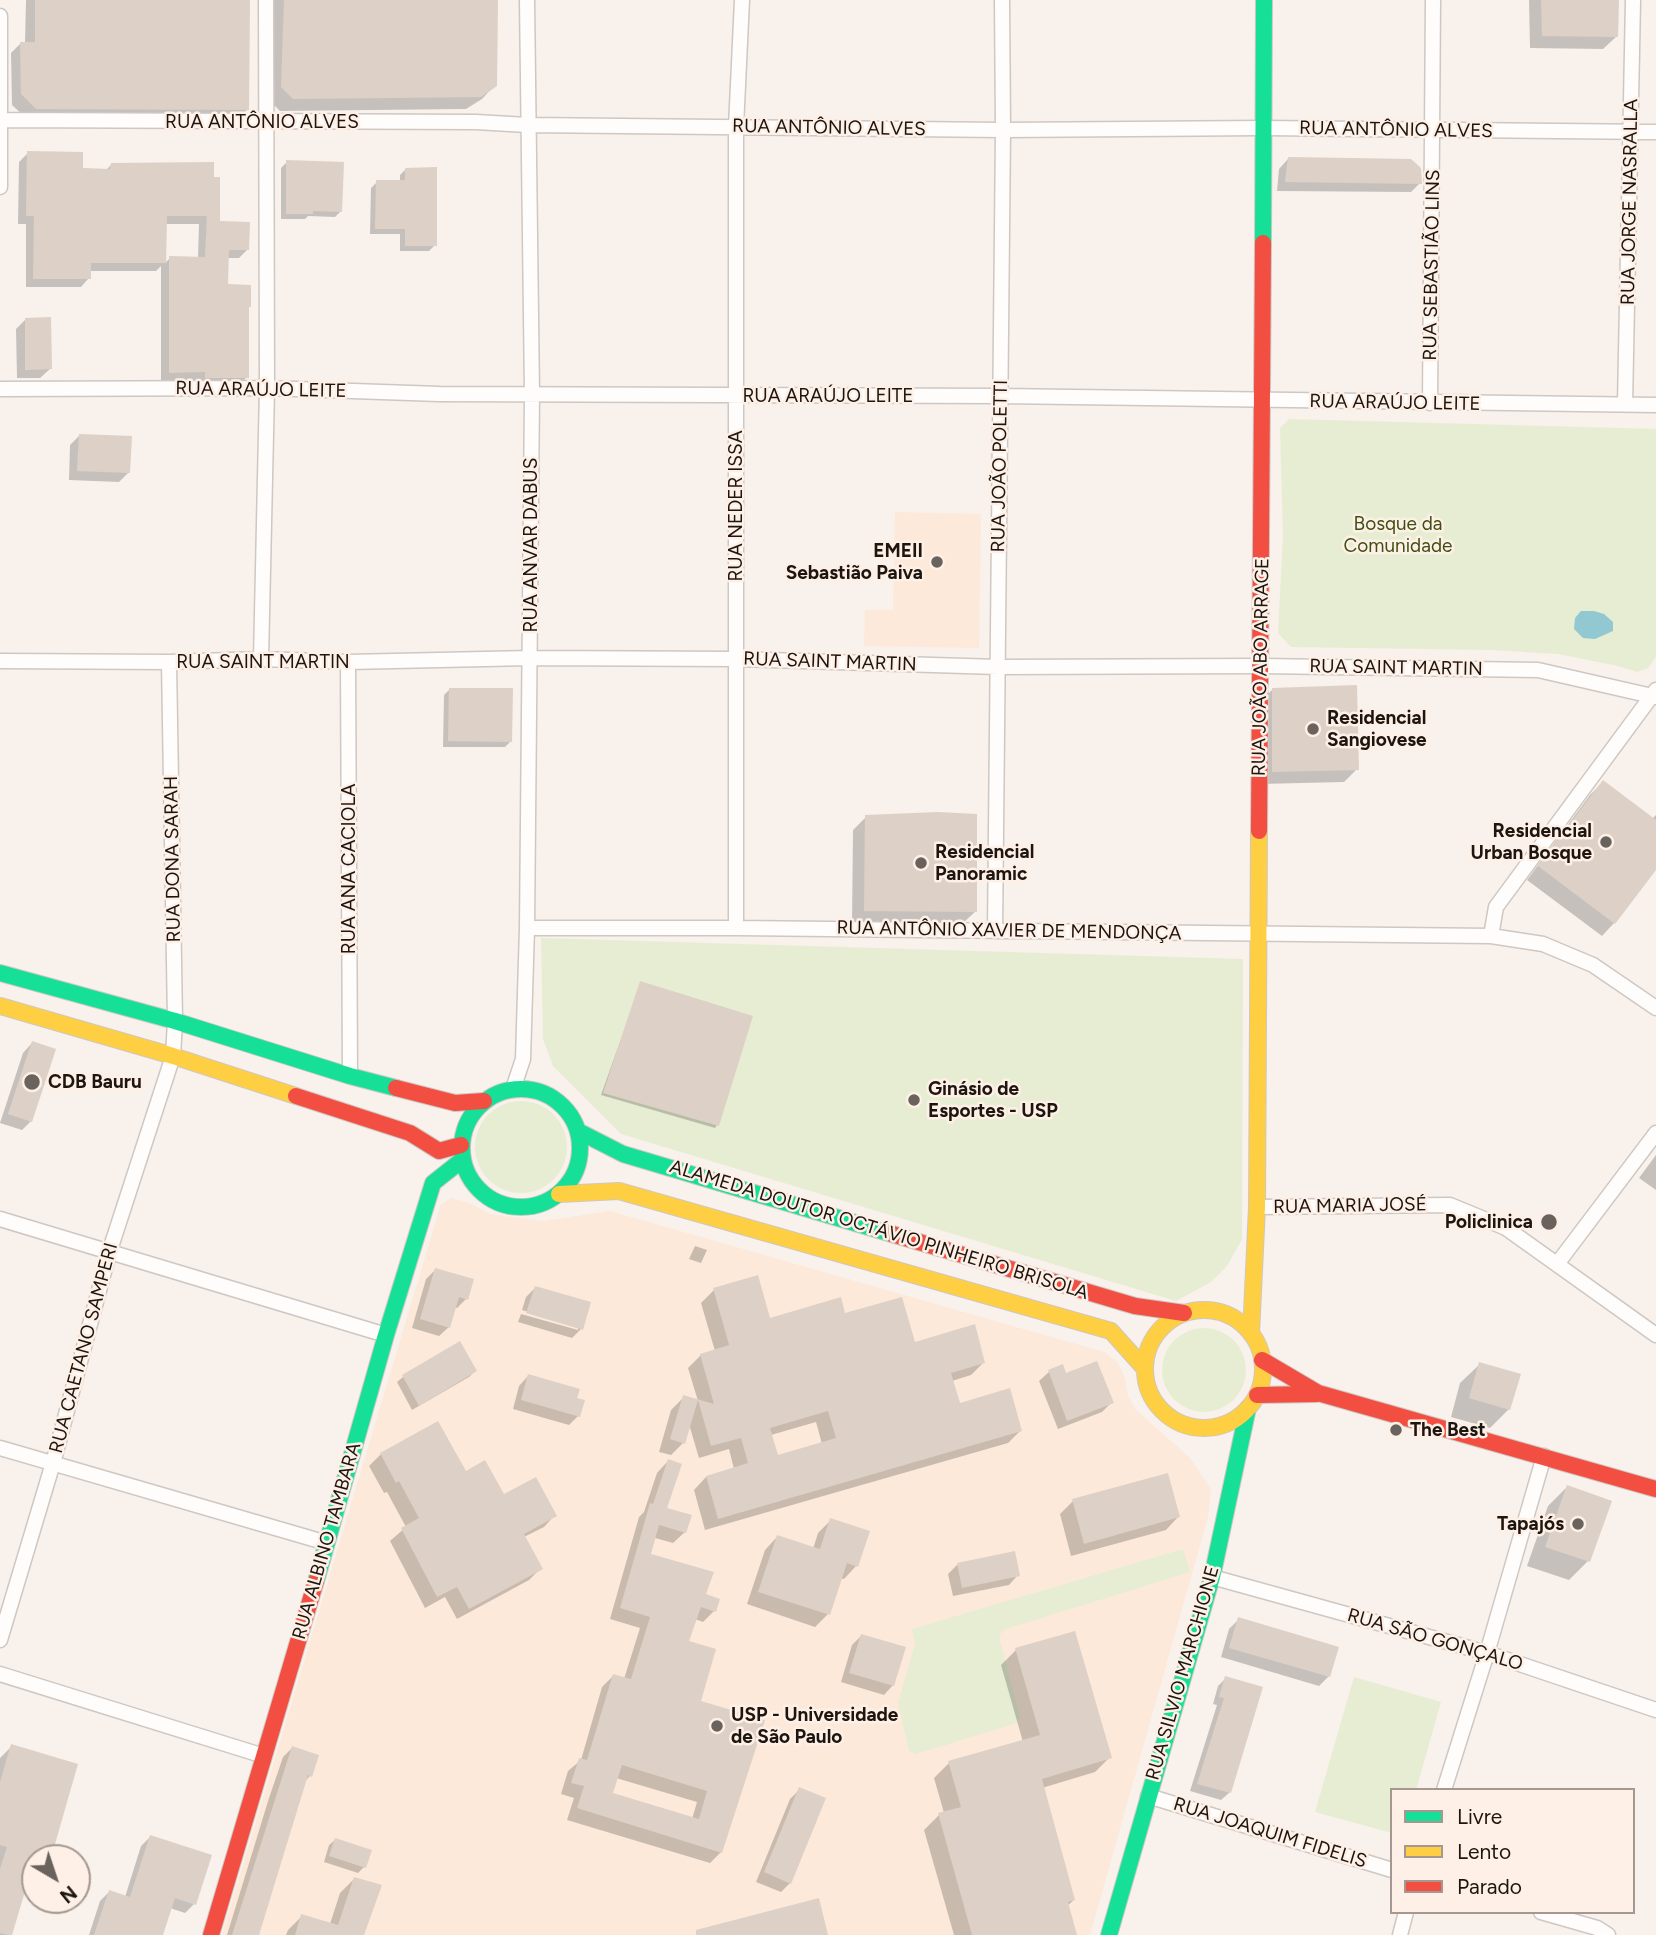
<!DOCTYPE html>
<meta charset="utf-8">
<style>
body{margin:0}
#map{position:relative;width:1656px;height:1935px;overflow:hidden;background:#f8f1ec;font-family:Figtree,sans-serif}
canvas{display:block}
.legend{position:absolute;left:1390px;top:1788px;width:245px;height:126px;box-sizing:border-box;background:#fef0e6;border:2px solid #a49890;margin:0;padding:9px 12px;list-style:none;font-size:21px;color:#1d150f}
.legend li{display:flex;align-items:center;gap:14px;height:35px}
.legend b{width:35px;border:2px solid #a49890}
.north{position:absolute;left:21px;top:1844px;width:70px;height:70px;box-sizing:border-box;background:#fef0e6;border:2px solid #a49890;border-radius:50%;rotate:141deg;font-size:19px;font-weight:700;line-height:28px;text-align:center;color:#1d150f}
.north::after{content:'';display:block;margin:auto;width:24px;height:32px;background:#6a625c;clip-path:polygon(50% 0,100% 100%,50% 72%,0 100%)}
</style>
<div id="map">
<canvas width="1656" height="1935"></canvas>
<ul class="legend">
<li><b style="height:9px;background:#16e098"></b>Livre</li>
<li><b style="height:9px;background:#ffcf43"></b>Lento</li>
<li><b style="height:9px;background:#f24e42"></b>Parado</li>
</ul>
<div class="north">N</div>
</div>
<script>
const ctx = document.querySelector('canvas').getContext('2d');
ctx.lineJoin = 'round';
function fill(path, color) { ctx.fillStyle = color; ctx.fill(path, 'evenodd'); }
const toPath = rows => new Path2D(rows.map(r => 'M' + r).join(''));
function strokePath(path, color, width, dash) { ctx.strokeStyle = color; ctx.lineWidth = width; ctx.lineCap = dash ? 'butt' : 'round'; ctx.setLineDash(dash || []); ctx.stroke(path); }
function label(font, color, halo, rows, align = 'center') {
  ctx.font = font + ' Figtree,sans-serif'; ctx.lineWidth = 5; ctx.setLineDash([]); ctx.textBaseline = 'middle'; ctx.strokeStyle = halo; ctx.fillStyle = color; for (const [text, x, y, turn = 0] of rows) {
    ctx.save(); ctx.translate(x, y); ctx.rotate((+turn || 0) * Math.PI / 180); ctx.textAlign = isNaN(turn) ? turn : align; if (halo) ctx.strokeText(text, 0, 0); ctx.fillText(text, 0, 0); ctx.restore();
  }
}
const built = toPath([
 [895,512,981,514,979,648,864,646,865,610,893,610],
 [452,1198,469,1203,490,1214,543,1221,610,1211,1104,1352,1117,1362,1125,1378,1128,1396,1136,1410,1190,1458,1211,1489,1208,1517,1090,1935,222,1935,441,1204]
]);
const green = toPath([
 [1289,419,1656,429,1656,657,1648,668,1637,672,1618,666,1558,654,1491,650,1291,647,1278,633,1283,536,1280,428],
 [541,938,1243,959,1242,1239,1227,1266,1211,1282,1176,1301,621,1134,553,1066,543,1039],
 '475 1147a46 46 0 1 1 92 0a46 46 0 1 1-92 0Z',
 '1162 1370a42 42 0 1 1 84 0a42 42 0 1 1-84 0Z',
 [1183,1549,1190,1572,1003,1630,999,1636,1020,1718,1017,1723,916,1754,909,1751,898,1703,915,1644,912,1629],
 [1354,1677,1441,1702,1416,1790,1392,1790,1392,1833,1315,1812]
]);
const water = toPath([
 [1581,611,1594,611,1604,614,1613,622,1613,631,1595,639,1583,638,1574,629,1575,618]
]);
const shadow = toPath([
 [26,0,248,0,247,110,237,120,26,118,12,105,11,53,21,43,25,43],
 [272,0,496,0,495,85,482,99,466,109,280,111,269,100],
 [1529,0,1617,0,1616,37,1603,49,1530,48],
 [28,153,81,170,106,170,111,165,212,164,218,222,247,250,239,258,227,258,226,286,247,309,247,377,239,385,197,385,198,380,161,381,161,266,156,271,90,271,89,278,81,287,26,287,26,224,18,224,19,162],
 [165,224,199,224,198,258,170,258,165,263],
 [1288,159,1420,183,1411,192,1277,191,1279,169],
 [287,162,341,211,335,217,308,216,305,219,281,219,281,168],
 [406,169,435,245,429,251,400,251,400,234,370,234,371,188,377,182,400,182,400,175],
 [26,319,50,369,40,378,17,378,16,329],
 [79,436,129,472,119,482,69,480,70,445],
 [450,689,511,741,505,747,443,747,444,695],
 [1273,689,1357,769,1344,782,1260,784,1260,702],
 [1603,782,1652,819,1656,815,1656,868,1614,923,1602,936,1527,880,1590,795],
 [866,817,976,911,963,923,852,923,853,830],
 [641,983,717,1125,715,1128,601,1095],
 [32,1043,31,1121,22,1130,0,1123,23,1053],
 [1656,1155,1656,1190,1639,1178],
 [695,1246,707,1250,701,1263,689,1259],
 [436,1269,466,1299,457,1308,454,1307,449,1327,439,1336,412,1328,426,1279],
 [535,1288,581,1329,572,1338,518,1322,521,1314,578,1330,578,1326,522,1310,526,1297],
 [714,1290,769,1320,844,1316,914,1344,984,1362,971,1375,952,1381,959,1405,1020,1431,1008,1443,705,1530,694,1490,706,1477,734,1469,729,1449,699,1458,689,1424,683,1443,671,1455,659,1452,671,1410,684,1397,698,1401,688,1368,701,1355,715,1351,701,1303],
 [816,1422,822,1444,777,1457,771,1435],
 [1480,1364,1509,1409,1490,1428,1451,1417,1460,1383],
 [1062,1366,1066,1375,1112,1402,1102,1412,1058,1429,1039,1381,1049,1372],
 [475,1371,469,1377,412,1410,397,1382,403,1377],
 [528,1376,575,1399,578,1416,569,1425,513,1409,519,1386],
 [438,1424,465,1473,503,1497,555,1515,544,1527,524,1537,541,1568,529,1580,457,1619,445,1597,425,1608,390,1541,406,1527,387,1492,384,1493,369,1466,381,1454],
 [668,1461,665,1509,685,1532,673,1543,655,1538,649,1555,703,1595,714,1611,703,1622,695,1619,687,1642,699,1702,721,1852,710,1863,567,1820,574,1798,561,1794,568,1771,581,1760,602,1687,613,1676,624,1679,640,1628,610,1619,639,1517,644,1512,657,1473],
 [616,1778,697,1802,692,1819,611,1795],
 [1567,1487,1588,1561,1569,1580,1527,1566,1548,1506],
 [1073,1501,1178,1517,1166,1530,1071,1556,1060,1514],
 [831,1520,856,1566,844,1579,840,1578,828,1614,815,1627,747,1604,765,1550,777,1537,813,1549,818,1533],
 [957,1565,1018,1575,1009,1585,953,1596,948,1574],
 [1239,1619,1337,1648,1328,1677,1319,1686,1221,1657,1229,1629],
 [861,1636,893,1685,884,1695,841,1682,852,1645],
 [1016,1650,1110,1757,1095,1772,1042,1788,1074,1900,1067,1906,1075,1935,954,1935,924,1830,939,1815,944,1813,934,1778,949,1763,1023,1742,1001,1665],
 [1226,1678,1261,1688,1229,1793,1221,1800,1190,1791,1217,1705,1213,1704,1218,1686],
 [12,1746,50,1858,35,1858,35,1873,29,1874,10,1935,0,1935,0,1758],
 [292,1748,310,1776,304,1782,258,1935,227,1935,269,1798,283,1757],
 [800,1789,790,1883,781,1892,756,1882,790,1799],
 [150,1837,194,1904,185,1913,170,1908,161,1935,89,1935,100,1901,109,1892,125,1897,141,1846],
 [335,1840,364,1867,358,1873,324,1862,329,1845],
 [354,1879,363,1935,286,1935,288,1930,302,1916,330,1924,340,1893]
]);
const building = toPath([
 [35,0,250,0,249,110,36,109,21,94,20,42,35,42],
 [284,0,498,0,497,86,481,97,293,99,281,87],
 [1541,0,1619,0,1618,37,1542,36],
 [27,151,83,152,83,168,110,169,111,163,214,162,214,177,220,177,220,221,250,222,249,250,229,250,228,284,251,285,251,307,249,307,249,378,205,378,205,372,169,373,169,256,205,257,207,216,167,216,166,263,91,263,91,279,33,279,34,216,26,216],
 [1288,157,1411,159,1421,168,1422,184,1285,182],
 [286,160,344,162,342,212,313,211,313,214,286,214],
 [437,167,437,246,405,246,405,229,375,229,376,180,405,180,405,168],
 [51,317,52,369,25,370,25,318],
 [79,434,132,436,130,473,77,471],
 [1357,685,1359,770,1272,772,1272,688],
 [449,688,513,688,512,742,448,741],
 [1603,780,1656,820,1656,870,1615,924,1538,866],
 [938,812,977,814,977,912,864,911,865,815],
 [640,981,753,1016,719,1126,603,1093],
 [32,1041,56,1049,32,1122,8,1114],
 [435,1268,474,1279,468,1300,459,1297,450,1328,420,1319],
 [758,1275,770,1318,841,1297,845,1313,902,1297,915,1342,975,1324,985,1363,951,1373,960,1403,1010,1388,1022,1431,718,1519,706,1476,748,1463,741,1438,711,1446,698,1400,685,1444,670,1439,683,1395,714,1404,700,1354,729,1345,713,1288],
 [828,1411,836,1438,778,1455,770,1428],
 [535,1286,591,1302,583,1330,526,1313],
 [460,1341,477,1371,419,1406,402,1375],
 [1097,1361,1114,1403,1067,1421,1048,1370,1063,1364,1066,1373],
 [1479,1362,1521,1374,1510,1410,1469,1398],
 [528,1374,580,1389,577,1398,585,1400,580,1417,521,1400],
 [438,1421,466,1471,485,1460,504,1494,536,1477,557,1516,524,1534,543,1569,469,1609,457,1587,437,1597,401,1528,419,1518,399,1481,396,1483,380,1453],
 [668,1459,682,1464,667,1508,692,1515,686,1533,659,1525,651,1554,714,1572,706,1594,720,1599,716,1612,701,1607,689,1641,716,1649,701,1701,765,1720,722,1853,577,1808,584,1786,571,1783,579,1758,587,1760,613,1674,631,1679,650,1617,620,1608,650,1503,653,1504],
 [622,1765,707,1791,699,1819,613,1793],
 [1168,1473,1180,1517,1084,1544,1072,1499],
 [1567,1485,1612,1501,1590,1562,1545,1547],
 [830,1518,870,1531,858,1567,847,1563,830,1615,758,1592,777,1535,820,1549],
 [1015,1551,1020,1576,962,1588,957,1563],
 [1238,1617,1339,1647,1330,1677,1229,1648],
 [1075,1631,1112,1758,1042,1779,1075,1900,1068,1902,1077,1935,972,1935,938,1813,961,1807,948,1761,1040,1735,1015,1648],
 [861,1634,906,1647,894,1686,849,1673],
 [1225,1676,1263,1687,1231,1793,1197,1784,1224,1698,1219,1697],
 [11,1744,78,1764,51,1858,35,1858,12,1935,8,1935,0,1933,0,1869,7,1847,0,1845,0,1782],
 [292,1746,319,1755,312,1777,308,1775,259,1935,232,1935],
 [799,1787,826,1798,791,1884,764,1872],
 [150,1835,212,1855,196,1905,175,1898,163,1935,94,1935,109,1890,130,1897],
 [335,1838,372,1850,366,1868,329,1856],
 [354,1877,382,1885,364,1935,295,1935,301,1914,338,1925],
 [819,1898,828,1935,696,1935,696,1930]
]);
const street = toPath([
 [0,16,0,187],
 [1,120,476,122,527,125,1003,130,1263,128,1656,132],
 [0,389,267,388,439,394,1000,396,1656,405],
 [1430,403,1433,0],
 [1625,404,1633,0],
 [261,659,267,388,266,0],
 [0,661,169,662,261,659,348,662,530,658,737,659,998,667,1261,666,1538,670,1656,697],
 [348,662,350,1076],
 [527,928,736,928,1491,936,1543,944,1593,965,1656,1008],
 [736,928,736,127,742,0],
 [995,931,1003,130,1002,0],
 [1491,936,1496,907,1656,690],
 [513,1089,523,1059,527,928,532,394,527,0],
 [1257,1207,1450,1205,1506,1228,1656,1335],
 [0,1219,386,1335],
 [1557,1264,1656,1133],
 [0,1448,327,1543],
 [1212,1577,1487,1653,1656,1710],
 [0,1640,53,1463,109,1253,173,1056,175,1021,169,662],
 [0,1674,264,1756],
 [1444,1790,1487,1653,1544,1456],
 [1148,1796,1392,1870],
 [1541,1912,1597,1928,1608,1935],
 [1400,1935,1406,1912]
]);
const fast = toPath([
 [1263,243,1264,0],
 [0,973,175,1021,350,1076,396,1088],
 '462 1148a59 59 0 1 1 118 0a59 59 0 1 1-118 0Z',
 [578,1131,623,1154,892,1234],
 [316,1581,386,1335,433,1183,462,1160],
 [1109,1935,1212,1577,1248,1408]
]);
const slow = toPath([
 [0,1006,173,1056,296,1096],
 [559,1194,619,1191,1111,1331,1145,1369],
 '1145 1369a59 59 0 1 1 118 0a59 59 0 1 1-118 0Z',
 [1251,1334,1257,1207,1259,831]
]);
const jam = toPath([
 [1259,831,1263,243],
 [396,1088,455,1103,484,1101],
 [296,1096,410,1133,439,1151,461,1145],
 [892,1234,1135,1306,1184,1313],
 [1262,1360,1318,1393,1656,1489],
 [1257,1395,1317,1394],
 [211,1935,316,1581]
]);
const markers = [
 [937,562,7,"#6a625c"],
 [1313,729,7,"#6a625c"],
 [1606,842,7,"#6a625c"],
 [921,863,7,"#6a625c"],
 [32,1082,9,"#6a625c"],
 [914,1100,7,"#6a625c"],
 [1549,1222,9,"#6a625c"],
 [1396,1430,7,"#6a625c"],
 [1578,1524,7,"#6a625c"],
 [717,1726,7,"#6a625c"]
];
const streetNames = [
 ["RUA ANTÔNIO ALVES",262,122],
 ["RUA ANTÔNIO ALVES",829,128,1],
 ["RUA ANTÔNIO ALVES",1396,130,1],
 ["RUA JORGE NASRALLA",1630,202,-89],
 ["RUA SEBASTIÃO LINS",1432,265,-89],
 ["RUA ARAÚJO LEITE",261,390,1],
 ["RUA ARAÚJO LEITE",828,396],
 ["RUA ARAÚJO LEITE",1395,403,1],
 ["RUA JOÃO POLETTI",1000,466,-89],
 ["RUA NEDER ISSA",736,506,-90],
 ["RUA ANVAR DABUS",531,545,-90],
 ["RUA SAINT MARTIN",263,662],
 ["RUA SAINT MARTIN",830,662,2],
 ["RUA JOÃO ABO ARRAGE",1261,667,-89],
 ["RUA SAINT MARTIN",1396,668,1],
 ["RUA DONA SARAH",173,859,-91],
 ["RUA ANA CACIOLA",349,869,-90],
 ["RUA ANTÔNIO XAVIER DE MENDONÇA",1009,931,1],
 ["RUA MARIA JOSÉ",1350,1206,-1],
 ["ALAMEDA DOUTOR OCTÁVIO PINHEIRO BRISOLA",879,1230,17],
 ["RUA CAETANO SAMPERI",84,1348,-75],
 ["RUA ALBINO TAMBARA",327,1541,-74],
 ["RUA SÃO GONÇALO",1435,1640,16],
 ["RUA SILVIO MARCHIONE",1183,1673,-74],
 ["RUA JOAQUIM FIDELIS",1270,1833,17]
];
const parkNames = [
 ["Bosque da",1398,524],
 ["Comunidade",1398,546]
];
const poiNames = [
 ["EMEII",923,551,"right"],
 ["Sebastião Paiva",923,573,"right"],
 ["Residencial",1327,718],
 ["Sangiovese",1327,740],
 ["Residencial",1592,831,"right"],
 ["Urban Bosque",1592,853,"right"],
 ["Residencial",935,852],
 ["Panoramic",935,874],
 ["CDB Bauru",48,1082],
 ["Ginásio de",928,1089],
 ["Esportes - USP",928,1111],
 ["Policlinica",1533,1222,"right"],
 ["The Best",1410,1430],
 ["Tapajós",1564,1524,"right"],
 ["USP - Universidade",731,1715],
 ["de São Paulo",731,1737]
];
fill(built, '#fce9da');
fill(green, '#e7edd2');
fill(water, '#92c8d1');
fill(shadow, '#0003');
fill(building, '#ddd0c6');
strokePath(street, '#cec7c2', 17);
strokePath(fast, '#cec7c2', 18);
strokePath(slow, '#cec7c2', 18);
strokePath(jam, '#cec7c2', 18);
strokePath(street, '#fefdfc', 14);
strokePath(fast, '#16e098', 16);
strokePath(slow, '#ffcf43', 16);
strokePath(jam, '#f24e42', 16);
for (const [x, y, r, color] of markers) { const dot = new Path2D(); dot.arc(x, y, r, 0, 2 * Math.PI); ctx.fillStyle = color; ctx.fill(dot); strokePath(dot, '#fef0e6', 2.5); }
label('19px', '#1d150f', '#fef0e6', streetNames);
label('19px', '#3d5011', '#fef0e6', parkNames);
label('bold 19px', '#1d150f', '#fef0e6', poiNames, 'left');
</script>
